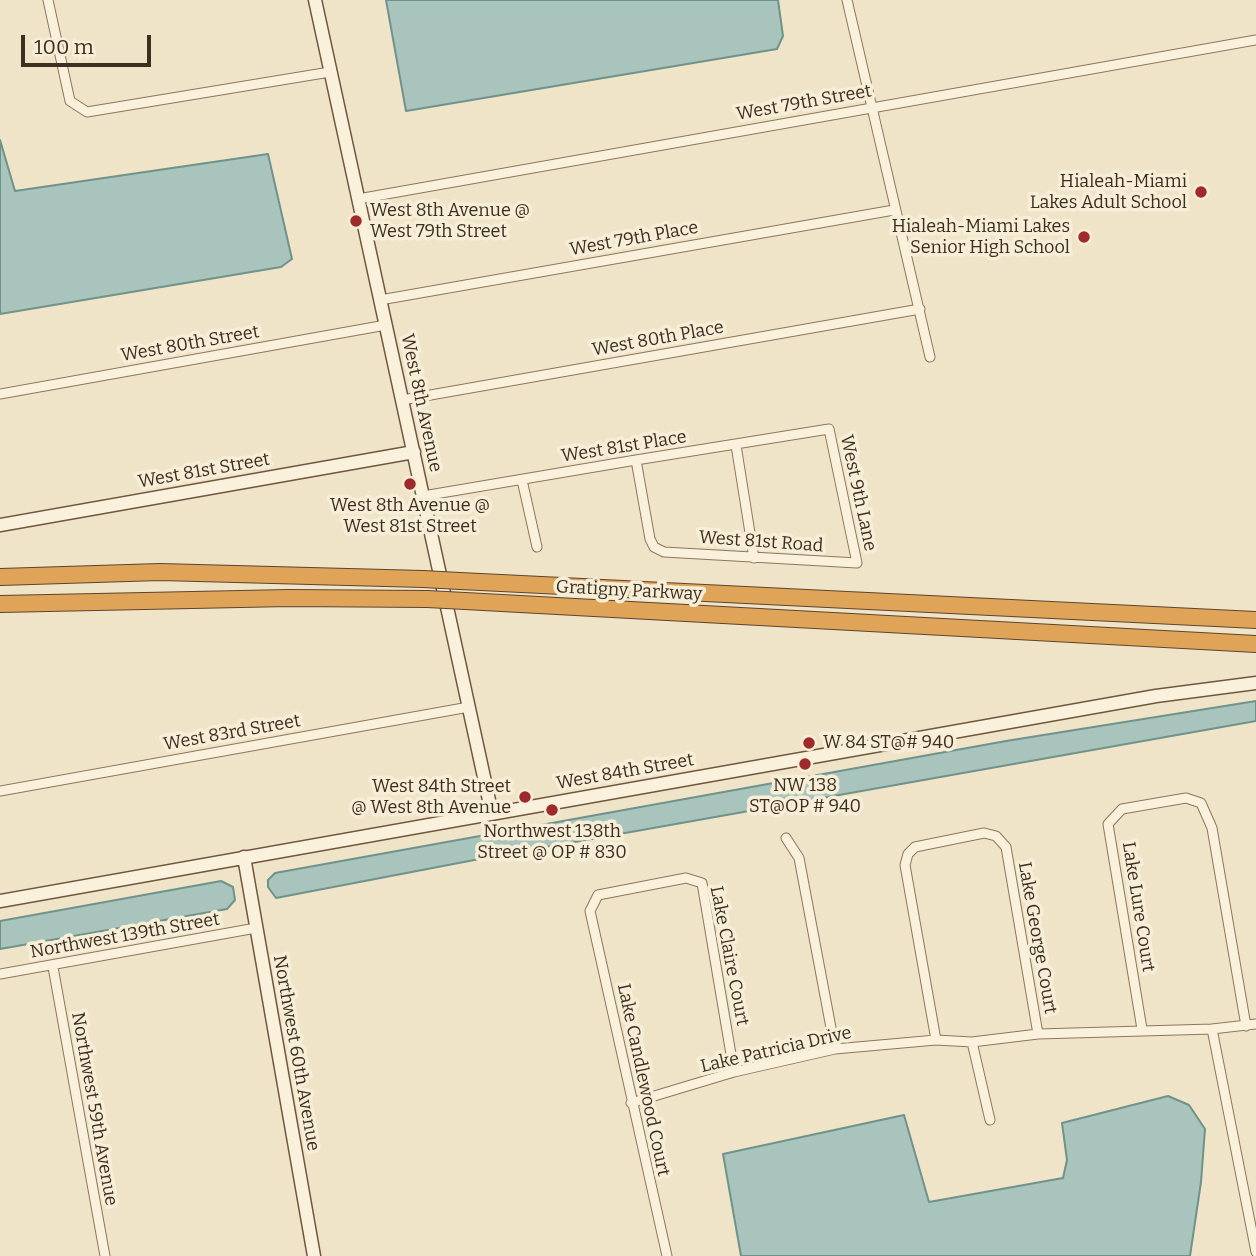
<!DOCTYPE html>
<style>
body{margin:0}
#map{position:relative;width:1256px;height:1256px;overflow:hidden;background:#f0e4c8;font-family:Bitter,serif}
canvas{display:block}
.scale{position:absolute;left:21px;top:35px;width:130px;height:32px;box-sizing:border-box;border:4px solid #3d2e20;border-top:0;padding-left:9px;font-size:21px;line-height:24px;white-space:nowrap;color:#3d2e20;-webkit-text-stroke:5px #f7eed8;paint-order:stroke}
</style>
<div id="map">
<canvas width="1256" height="1256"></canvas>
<div class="scale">100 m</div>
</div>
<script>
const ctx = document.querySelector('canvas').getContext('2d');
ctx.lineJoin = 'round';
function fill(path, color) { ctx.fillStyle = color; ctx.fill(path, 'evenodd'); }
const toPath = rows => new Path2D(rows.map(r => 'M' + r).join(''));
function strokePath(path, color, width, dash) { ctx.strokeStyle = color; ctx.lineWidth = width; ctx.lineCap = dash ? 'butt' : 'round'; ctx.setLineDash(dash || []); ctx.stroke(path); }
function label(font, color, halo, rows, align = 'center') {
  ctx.font = font + ' Bitter,serif'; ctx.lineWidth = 7; ctx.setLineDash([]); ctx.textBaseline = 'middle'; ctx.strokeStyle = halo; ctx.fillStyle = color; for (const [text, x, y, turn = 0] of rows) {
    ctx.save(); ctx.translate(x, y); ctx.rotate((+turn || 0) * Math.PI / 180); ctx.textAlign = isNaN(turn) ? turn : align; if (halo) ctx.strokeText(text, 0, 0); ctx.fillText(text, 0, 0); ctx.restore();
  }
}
const water = toPath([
 [386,0,778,0,783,36,777,49,406,111,386,0],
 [0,140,15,191,268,154,292,259,281,267,0,314,0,140],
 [1256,701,1256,721,490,857,276,898,268,887,268,880,275,873,1006,741,1256,701],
 [221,881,233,887,235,900,227,909,0,949,0,921,221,881],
 [1168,1096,1189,1105,1205,1129,1201,1182,1190,1256,741,1256,723,1154,904,1115,929,1202,1063,1178,1067,1160,1062,1123,1168,1096]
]);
const street = toPath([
 [48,0,70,101,87,112,330,72],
 [847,0,930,357],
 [358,199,1256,40],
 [380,300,894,210],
 [0,394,386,325],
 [402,400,920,309],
 [736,445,754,558],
 [522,480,537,547],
 [423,496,636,460,829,429,857,563,664,552,654,547,650,539,636,460],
 [0,791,469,707],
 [786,838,799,858,835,1049],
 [53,967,105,1256],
 [0,974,256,928],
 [1142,1029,1108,824,1122,809,1186,798,1201,803,1212,828,1246,1026],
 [1212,1029,1256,1252],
 [936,1040,905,865,908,854,915,847,984,833,996,836,1006,847,1038,1034],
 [972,1042,990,1120],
 [631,1103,734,1072,835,1049,936,1040,972,1042,1038,1034,1212,1029,1256,1024],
 [667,1256,590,911,598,895,686,878,702,883,734,1072]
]);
const secondary = toPath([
 [315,0,492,814],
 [0,525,414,452],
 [244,857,314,1256],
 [0,901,1156,696,1256,683]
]);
const highway = toPath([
 [0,577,160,572,423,579],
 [460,581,1256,620],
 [465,601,1256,644],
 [0,604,289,598,427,599]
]);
const highwayBridge = toPath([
 [423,579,460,581],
 [427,599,465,601]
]);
const markers = [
 [1201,192,7,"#9e2a2b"],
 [356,221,7,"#9e2a2b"],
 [1084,237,7,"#9e2a2b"],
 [410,484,7,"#9e2a2b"],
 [809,743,7,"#9e2a2b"],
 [805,764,7,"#9e2a2b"],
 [525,797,7,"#9e2a2b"],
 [552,810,7,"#9e2a2b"]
];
const streetNames = [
 ["West 79th Street",804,103,-10],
 ["West 79th Place",634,239,-10],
 ["West 80th Place",658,339,-10],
 ["West 80th Street",190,344,-10],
 ["West 8th Avenue",421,403,78],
 ["West 81st Place",624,447,-9],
 ["West 81st Street",204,471,-10],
 ["West 9th Lane",858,493,78],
 ["West 81st Road",761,542,4],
 ["Gratigny Parkway",629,591,3],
 ["West 83rd Street",232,733,-10],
 ["West 84th Street",625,772,-10],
 ["Lake Lure Court",1138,907,81],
 ["Northwest 139th Street",125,936,-10],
 ["Lake George Court",1037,938,80],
 ["Lake Claire Court",729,956,79],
 ["Lake Patricia Drive",776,1050,-13],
 ["Northwest 60th Avenue",296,1053,80],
 ["Lake Candlewood Court",643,1080,78],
 ["Northwest 59th Avenue",94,1109,80]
];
const poiNames = [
 ["Hialeah-Miami",1187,182],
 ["Lakes Adult School",1187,203],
 ["West 8th Avenue @",370,211,"left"],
 ["West 79th Street",370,232,"left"],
 ["Hialeah-Miami Lakes",1070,227],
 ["Senior High School",1070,248],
 ["West 8th Avenue @",410,506,"center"],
 ["West 81st Street",410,527,"center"],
 ["W 84 ST@# 940",823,743,"left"],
 ["NW 138",805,786,"center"],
 ["ST@OP # 940",805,807,"center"],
 ["West 84th Street",511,787],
 ["@ West 8th Avenue",511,808],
 ["Northwest 138th",552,832,"center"],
 ["Street @ OP # 830",552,853,"center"]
];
fill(water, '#a9c4bc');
strokePath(water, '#6f938a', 2);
strokePath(street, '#8d765c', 11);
strokePath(secondary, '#6f573f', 15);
strokePath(highway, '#5b4430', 18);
strokePath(street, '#faf1dc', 9);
strokePath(secondary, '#faf1dc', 12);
strokePath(highway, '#e0a458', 16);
strokePath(highwayBridge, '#5b4430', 18, []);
strokePath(highwayBridge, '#e0a458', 16);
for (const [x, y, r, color] of markers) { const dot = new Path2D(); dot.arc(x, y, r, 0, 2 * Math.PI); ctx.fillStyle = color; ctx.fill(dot); strokePath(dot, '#f7eed8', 2.5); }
label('18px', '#3d2e20', '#f7eed8', streetNames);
label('18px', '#3d2e20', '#f7eed8', poiNames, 'right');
</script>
